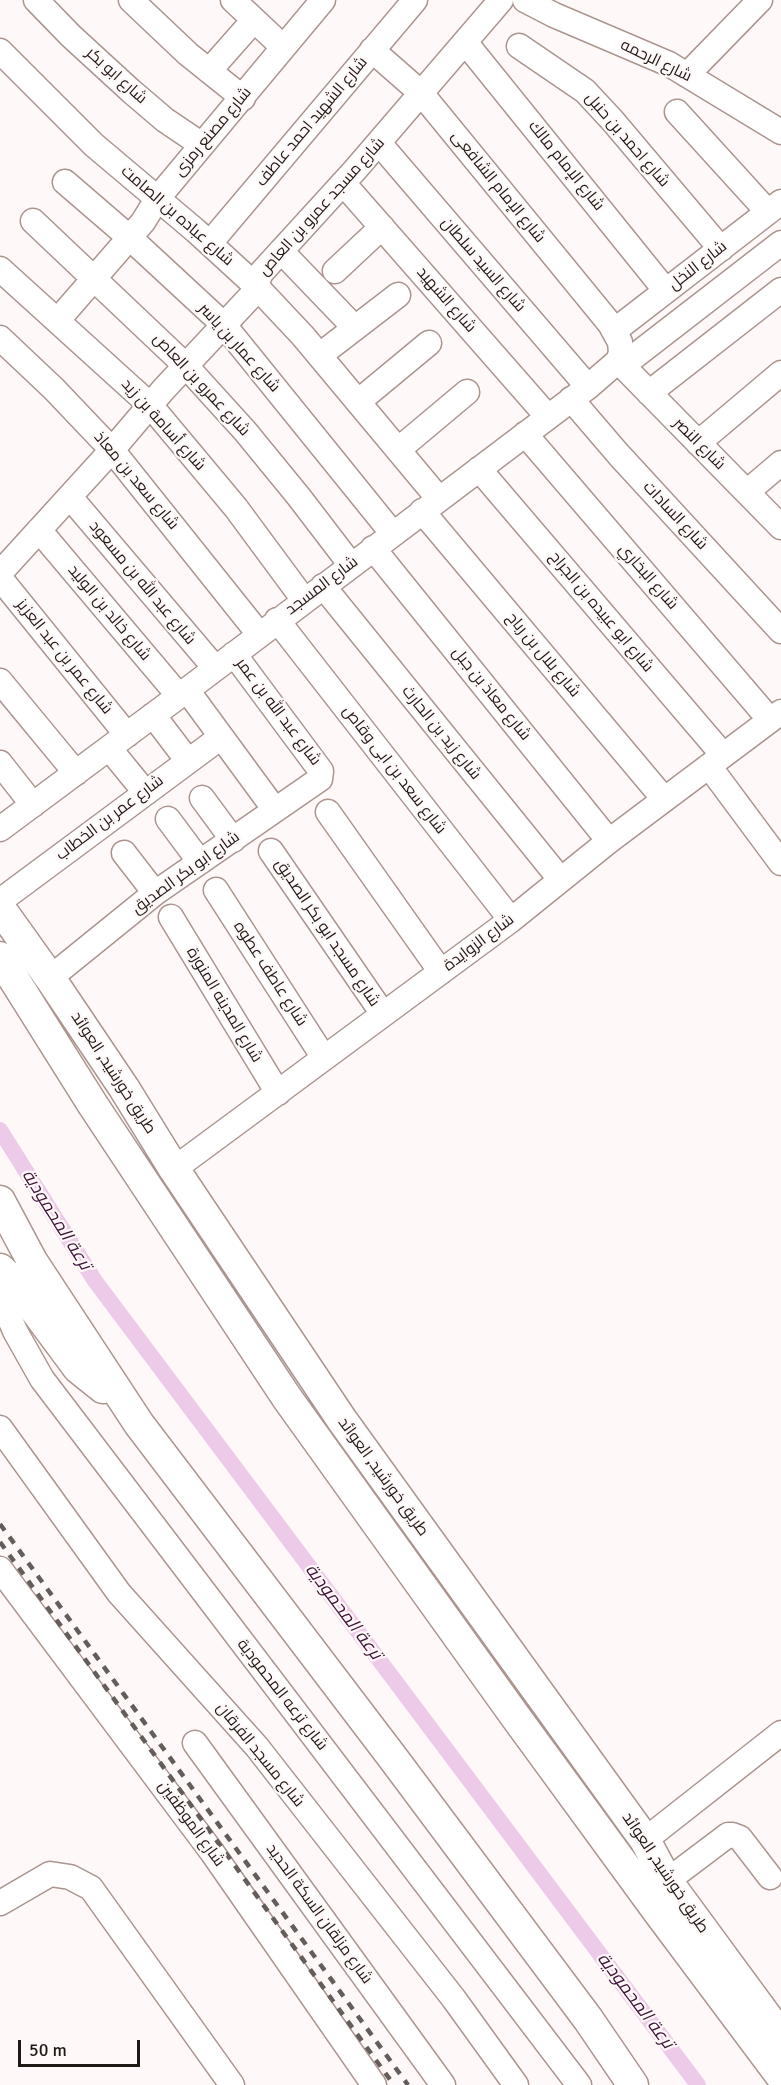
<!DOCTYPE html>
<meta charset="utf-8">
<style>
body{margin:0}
#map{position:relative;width:781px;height:2085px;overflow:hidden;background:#fef9f8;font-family:Signika,sans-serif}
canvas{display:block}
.scale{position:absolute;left:18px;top:2040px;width:122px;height:27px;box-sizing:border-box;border:3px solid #201815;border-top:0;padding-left:8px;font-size:18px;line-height:21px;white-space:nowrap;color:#201815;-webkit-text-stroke:4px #fef9f8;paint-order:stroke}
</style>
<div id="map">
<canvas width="781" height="2085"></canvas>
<div class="scale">50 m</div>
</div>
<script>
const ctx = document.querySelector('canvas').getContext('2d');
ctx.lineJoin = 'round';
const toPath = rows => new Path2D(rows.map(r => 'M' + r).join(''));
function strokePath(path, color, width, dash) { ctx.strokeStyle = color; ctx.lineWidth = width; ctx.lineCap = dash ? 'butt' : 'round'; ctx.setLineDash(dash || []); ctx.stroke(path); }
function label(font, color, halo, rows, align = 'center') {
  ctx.font = font + ' Signika,Cairo,sans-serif'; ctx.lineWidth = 4.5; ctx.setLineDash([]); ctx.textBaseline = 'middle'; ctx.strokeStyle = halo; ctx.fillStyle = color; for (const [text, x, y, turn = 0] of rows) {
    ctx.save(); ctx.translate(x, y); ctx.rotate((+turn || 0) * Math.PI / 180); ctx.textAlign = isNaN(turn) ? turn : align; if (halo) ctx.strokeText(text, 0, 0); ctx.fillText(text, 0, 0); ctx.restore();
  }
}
const canal = toPath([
 [0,1130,95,1281,698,2085]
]);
const minor = toPath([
 [36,0,71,36,131,91,165,120,202,145],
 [131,0,188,54,243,98],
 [233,0,283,47],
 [525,0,554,15,669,64,781,132],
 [465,42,666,291],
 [519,46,585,91,612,120,721,249],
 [0,51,94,145,196,231,256,286,303,336,439,499],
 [209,71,254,20],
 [687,75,760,0],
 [677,112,768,212],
 [379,143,588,387],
 [65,182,130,238,224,325,393,534],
 [343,183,548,417],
 [33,221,186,366,245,431,299,497,351,565],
 [210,243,415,0],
 [281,251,355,328],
 [0,269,150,405,236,508,304,600],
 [335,271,382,227],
 [58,320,143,222,157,199,323,0],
 [614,331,781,202],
 [0,338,54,389,112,450,259,634],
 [320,355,398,295],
 [618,361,781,527],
 [622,366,781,243],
 [649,393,781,290],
 [571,399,619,455,781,631],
 [359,401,429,343],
 [525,434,770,720],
 [698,443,781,373],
 [399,449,467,392],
 [479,469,723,755],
 [747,492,781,463],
 [70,497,215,668],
 [422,511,664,799],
 [39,530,179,696],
 [373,548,609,841],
 [0,573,112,450,163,390,251,296,261,273,355,170,501,0],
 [0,578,127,735],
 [323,586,560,879],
 [277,620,511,920],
 [0,681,76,773],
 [187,690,275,810],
 [153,715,188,761],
 [109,748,145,792],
 [0,763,33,805],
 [709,766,781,863],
 [202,798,233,840],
 [328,812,441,972],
 [168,819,200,862],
 [0,829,187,690,588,387,618,361,621,353,620,342,610,324,421,93,372,50],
 [271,851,383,1014],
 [124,853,155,893],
 [216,890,324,1058],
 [0,901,221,737],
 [171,917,278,1093],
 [50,978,155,893,320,779,321,771,234,654],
 [174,1169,511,920,609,841,781,712],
 [0,1296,15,1331,42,1379,579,2085],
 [0,1428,119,1593,257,1747,454,1999,516,2085],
 [0,1569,212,1852,374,2085],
 [195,1743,443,2085],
 [645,1840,781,1733],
 [667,1881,728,1835,732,1835,740,1838,770,1877],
 [0,1903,50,1874,70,1877,91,1888,232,2085]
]);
const major = toPath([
 [0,908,50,978,124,1088,174,1169,342,1420,645,1840,667,1881,781,2036],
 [0,957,93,1105,287,1398,515,1716,659,1913,781,2076],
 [0,1201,32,1261,139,1424,393,1758,588,2019,633,2085],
 [0,1269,15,1283,78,1368,103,1388]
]);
const rail = toPath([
 [0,1524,408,2085],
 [0,1542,394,2085]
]);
const streetNames = [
 ["شارع الرحمه",656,61,26],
 ["شارع ابو بكر",116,76,42],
 ["شارع الشهيد احمد عاطف",312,122,-50],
 ["شارع مصنع رمزى",213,132,-50],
 ["شارع احمد بن حنبل",627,140,49],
 ["شارع الإمام مالك",566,166,51],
 ["شارع الإمام الشافعى",498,187,51],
 ["شارع مسجد عمرو بن العاص",322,207,-48],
 ["شارع عباده بن الصامت",177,216,41],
 ["شارع السيد سلطان",483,265,49],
 ["شارع النخل",698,266,-38],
 ["شارع الشهيد",446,300,49],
 ["شارع عمار بن ياسر",239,348,48],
 ["شارع عمرو بن العاص",201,385,47],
 ["شارع أسامة بن زيد",163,425,48],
 ["شارع النصر",699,444,45],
 ["شارع سعد بن معاذ",136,481,50],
 ["شارع السادات",675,516,47],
 ["شارع البخاري",648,577,49],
 ["شارع عبد الله بن مسعود",142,583,50],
 ["شارع المسجد",322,586,-37],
 ["شارع ابو عبيده بن الجراح",601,612,50],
 ["شارع خالد بن الوليد",109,613,50],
 ["شارع بلال بن رباح",543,655,50],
 ["شارع عمر بن عبد العزيز",64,657,51],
 ["شارع معاذ بن جبل",491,694,51],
 ["شارع عبد الله بن عمر",278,712,53],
 ["شارع زيد بن الحارث",441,733,51],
 ["شارع سعد بن ابى وقاص",394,770,52],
 ["شارع عمر بن الخطاب",110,818,-37],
 ["شارع ابو بكر الصديق",186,873,-36],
 ["شارع مسجد ابو بكر الصديق",327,933,56],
 ["شارع الزوايدة",479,943,-37],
 ["شارع عاطف عطوه",270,974,57],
 ["شارع المدينه المنورة",224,1005,59],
 ["طريق خورشيد, العوائد",113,1073,57],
 ["طريق خورشيد, العوائد",383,1477,54],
 ["شارع ترعه المحمودية",282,1695,52],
 ["شارع مسجد الفرقان",260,1755,51],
 ["شارع الموظفين",191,1824,54],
 ["طريق خورشيد, العوائد",665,1873,56],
 ["شارع مزلقان السكة الحديد",319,1914,54]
];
const waterNames = [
 ["ترعة المحمودية",56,1220,58],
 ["ترعة المحمودية",343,1612,53],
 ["ترعة المحمودية",635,2001,53]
];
strokePath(canal, '#eecae9', 16);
strokePath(minor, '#ab958e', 27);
strokePath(major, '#ab958e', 33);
strokePath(minor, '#fff', 24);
strokePath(major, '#fff', 30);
strokePath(rail, '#645d5a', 4.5, [8, 8]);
label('16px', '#201815', '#fef9f8', streetNames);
label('italic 18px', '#40153c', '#fef9f8', waterNames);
</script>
